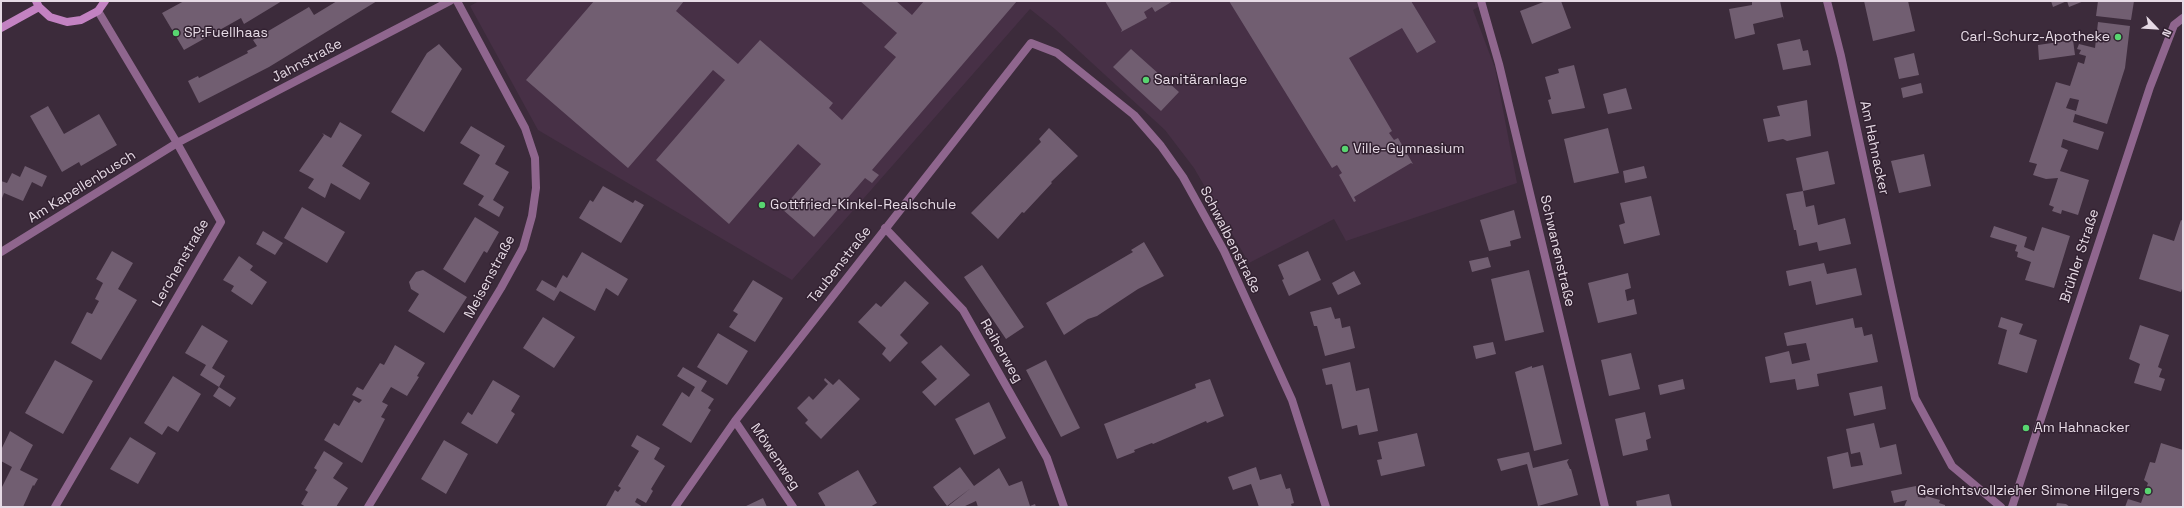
<!DOCTYPE html>
<meta charset="utf-8">
<style>
body{margin:0}
#map{position:relative;width:2184px;height:508px;overflow:hidden;background:#3c2b3b;font-family:"Space Grotesk",sans-serif}
canvas{display:block}
.frame{position:absolute;inset:0;border:2px solid #e6dae5;pointer-events:none}
.north{position:absolute;left:2136px;top:8px;width:40px;height:40px;-webkit-text-stroke:3px #322131;paint-order:stroke;rotate:115deg;font-size:11px;font-weight:700;line-height:16px;text-align:center;color:#e6dae5}
.north::after{content:'';display:block;margin:auto;width:14px;height:18px;background:#e6dae5;clip-path:polygon(50% 0,100% 100%,50% 72%,0 100%)}
</style>
<div id="map">
<canvas width="2184" height="508"></canvas>
<div class="frame"></div>
<div class="north">N</div>
</div>
<script>
const ctx = document.querySelector('canvas').getContext('2d');
ctx.lineJoin = 'round';
function fill(path, color) { ctx.fillStyle = color; ctx.fill(path, 'evenodd'); }
const toPath = rows => new Path2D(rows.map(r => 'M' + r).join(''));
function strokePath(path, color, width, dash) { ctx.strokeStyle = color; ctx.lineWidth = width; ctx.lineCap = dash ? 'butt' : 'round'; ctx.setLineDash(dash || []); ctx.stroke(path); }
function label(font, color, halo, rows, align = 'center') {
  ctx.font = font + ' "Space Grotesk",sans-serif'; ctx.lineWidth = 3; ctx.setLineDash([]); ctx.textBaseline = 'middle'; ctx.strokeStyle = halo; ctx.fillStyle = color; for (const [text, x, y, turn = 0] of rows) {
    ctx.save(); ctx.translate(x, y); ctx.rotate((+turn || 0) * Math.PI / 180); ctx.textAlign = isNaN(turn) ? turn : align; if (halo) ctx.strokeText(text, 0, 0); ctx.fillText(text, 0, 0); ctx.restore();
  }
}
const built = toPath([
 [479,1,1489,1,1473,10,1495,68,1517,183,1346,241,1334,219,1249,263,1194,168,1165,130,1055,29,1030,9,792,280,538,130,470,6]
]);
const building = toPath([
 [184,1,282,1,244,24,241,18,184,50,162,13],
 [337,1,377,1,269,67,199,103,188,81,198,76,199,78,248,53,247,51,257,46,253,40,309,7,314,15],
 [594,1,684,1,676,11,738,64,760,40,833,103,829,108,842,120,896,57,884,47,897,33,860,1,896,1,912,15,924,1,1017,1,872,170,879,175,872,183,865,178,814,237,782,209,821,164,798,144,729,224,656,160,725,80,713,70,628,168,526,80],
 [1105,1,1173,1,1155,12,1152,7,1144,12,1147,18,1121,32,1122,30],
 [1229,1,1411,1,1436,42,1417,53,1402,28,1349,58,1392,131,1389,133,1394,140,1398,138,1413,164,1411,163,1354,197,1356,201,1354,202,1339,175,1342,173,1337,165,1332,168],
 [1546,1,1561,1,1571,28,1532,44,1520,11],
 [1752,1,1780,1,1784,20,1783,17,1753,24,1755,34,1735,39,1729,9,1752,5],
 [1864,1,1908,1,1915,31,1873,41],
 [2051,1,2067,1,2053,7],
 [2067,1,2084,1,2069,7],
 [2098,1,2134,1,2131,20,2096,16],
 [2098,22,2130,26,2125,68,2107,124,2075,114,2073,122,2104,132,2098,150,2063,139,2061,147,2068,150,2060,171,2089,180,2078,215,2062,210,2061,214,2052,211,2054,207,2049,205,2058,178,2046,179,2033,175,2037,164,2029,162,2056,82,2070,86,2078,62,2084,64,2086,56,2079,54,2081,50,2077,49,2079,44,2095,48],
 [2070,98,2079,100,2076,111,2066,108],
 [1800,39,1803,51,1808,50,1811,65,1783,70,1777,44],
 [2073,40,2075,55,2039,60,2038,45],
 [439,44,462,69,424,132,391,112,427,53],
 [1131,49,1179,92,1161,111,1113,67],
 [1914,53,1919,75,1899,79,1894,58],
 [1574,65,1585,108,1552,114,1548,100,1551,99,1545,77,1559,73,1558,69],
 [1921,83,1923,93,1903,98,1901,88],
 [1626,88,1632,109,1608,114,1603,94],
 [1807,100,1811,136,1787,141,1783,139,1768,142,1763,119,1780,116,1777,106],
 [48,106,64,134,99,114,117,145,81,166,79,162,62,172,30,116],
 [340,122,362,135,342,166,370,183,360,200,331,183,325,198,308,188,314,179,299,171,324,135,322,133,331,138],
 [471,126,505,146,495,164,509,172,493,200,504,207,499,217,478,205,484,196,463,184,480,155,460,143],
 [1049,128,1078,156,1051,182,1052,183,1024,213,1022,212,998,239,971,213,1041,142,1039,139],
 [1608,128,1619,173,1574,183,1564,139],
 [1828,151,1835,184,1803,191,1806,207,1814,205,1818,225,1845,218,1851,244,1819,251,1817,242,1799,246,1796,230,1794,230,1786,194,1803,191,1796,158],
 [1924,154,1931,186,1899,193,1891,161],
 [25,166,47,176,42,187,32,182,23,201,4,193,1,201,1,181,7,183,12,173,20,177],
 [1644,166,1647,178,1625,183,1623,171],
 [603,186,633,203,635,200,644,205,621,243,579,218,590,200,593,202],
 [1651,196,1660,235,1624,244,1619,225,1625,223,1620,203],
 [302,207,345,232,327,263,284,238],
 [1514,210,1521,238,1510,241,1511,246,1489,251,1480,220],
 [475,217,499,232,487,253,484,251,465,283,443,269],
 [2181,220,2183,221,2183,286,2181,292,2139,279,2153,234,2174,241],
 [1994,226,2027,237,2024,247,2034,251,2042,227,2070,236,2054,288,2025,280,2031,262,2017,257,2018,252,2015,251,2017,245,1990,237],
 [263,231,283,243,275,255,256,244],
 [1144,242,1164,276,1138,289,1097,316,1088,319,1064,335,1046,303,1133,252,1131,250],
 [112,251,133,263,118,289,137,300,101,360,71,343,87,312,92,314,99,301,95,299,103,283,96,279],
 [1308,251,1321,280,1289,296,1282,280,1284,279,1278,265],
 [582,252,628,279,618,296,606,288,595,311,560,291,554,301,536,290,542,280,556,288,563,275,567,278],
 [239,256,253,266,250,270,267,282,252,305,231,291,234,286,223,280],
 [1488,257,1491,267,1472,272,1469,261],
 [1824,263,1827,274,1856,268,1862,295,1816,305,1811,281,1789,286,1786,271],
 [982,265,1024,327,1006,339,964,277],
 [423,270,467,297,444,333,408,311,419,294,411,289,409,282,416,272],
 [1529,270,1544,332,1505,341,1491,279],
 [1354,271,1361,284,1338,295,1332,283],
 [1628,273,1631,288,1625,290,1627,301,1634,299,1637,314,1598,323,1588,283],
 [753,280,783,298,755,342,729,327,738,314,733,311],
 [905,281,929,303,900,335,908,343,890,362,882,354,886,348,858,322,876,303,881,307],
 [1331,307,1335,319,1340,318,1342,328,1350,326,1355,348,1325,356,1317,326,1314,326,1310,312],
 [543,317,575,337,554,368,523,348],
 [2001,317,2023,324,2019,334,2037,340,2027,373,1998,364,2007,330,1998,327],
 [1853,318,1855,328,1862,327,1864,336,1872,334,1878,362,1817,374,1819,386,1797,390,1795,379,1770,383,1765,357,1789,351,1792,364,1810,360,1806,343,1787,346,1784,333],
 [202,325,228,341,212,368,225,376,219,387,200,375,206,365,185,353],
 [2140,325,2169,335,2158,367,2162,369,2159,377,2165,379,2161,391,2134,383,2140,364,2129,359],
 [718,333,748,351,727,385,697,367],
 [1493,342,1496,354,1476,359,1473,346],
 [395,345,425,363,417,376,419,377,407,396,391,387,382,402,388,405,381,417,385,419,362,463,324,440,334,423,339,426,354,400,359,403,362,400,352,395,357,387,363,390,380,363,384,365],
 [941,345,970,375,935,406,922,392,937,379,921,362],
 [1631,353,1640,389,1609,396,1601,360],
 [55,360,93,381,63,434,25,413],
 [1046,360,1080,428,1061,437,1026,370],
 [1350,362,1356,391,1369,388,1378,431,1359,435,1357,425,1342,429,1332,384,1326,385,1322,369],
 [1543,365,1562,444,1534,451,1515,372,1532,366,1532,368],
 [683,367,707,381,701,391,714,399,708,408,711,410,691,443,662,425,682,392,689,397,695,387,677,376],
 [173,376,201,394,178,432,168,426,162,435,144,423],
 [825,378,833,385,839,379,860,399,821,439,805,423,808,420,797,408,809,396,813,400,828,384,824,380],
 [1210,379,1224,416,1207,423,1206,421,1153,444,1152,443,1134,450,1135,452,1117,459,1104,424,1196,388,1195,384],
 [1683,379,1685,389,1660,395,1658,385],
 [493,380,520,396,511,411,515,414,497,444,461,423,468,412,472,415],
 [1882,386,1886,409,1854,416,1849,393],
 [219,387,236,398,230,407,213,396],
 [989,402,1006,438,974,455,955,419],
 [1645,412,1651,438,1646,440,1648,450,1623,456,1615,419],
 [1874,423,1880,448,1896,444,1902,474,1833,489,1827,457,1848,452,1851,467,1863,465,1860,452,1851,454,1846,429],
 [10,431,33,445,20,470,38,479,34,486,33,485,23,507,1,507,1,489,12,467,1,461,1,450],
 [1417,433,1425,466,1381,476,1377,460,1382,459,1378,442],
 [637,435,660,448,654,459,665,466,651,489,653,491,646,503,637,498,635,502,643,507,608,507,606,506,615,490,618,492,621,488,618,486,639,451,631,446],
 [130,437,156,453,138,484,110,469],
 [444,440,468,454,446,494,421,479],
 [2161,443,2183,450,2183,507,2125,507,2128,499,2141,503,2148,483,2144,480,2150,462,2155,463],
 [324,451,343,463,333,478,348,488,336,507,306,507,301,504,308,492,305,490,317,470,314,468],
 [1529,452,1533,468,1569,459,1567,462,1570,469,1571,469,1578,495,1538,506,1527,464,1501,471,1497,459],
 [960,467,974,486,999,468,1009,486,1022,481,1030,506,1035,504,1036,507,978,507,976,501,963,507,947,507,971,488,947,506,933,487],
 [1256,467,1260,480,1281,474,1286,489,1290,488,1294,503,1291,504,1292,507,1259,507,1251,484,1233,490,1228,477],
 [858,470,877,503,870,507,826,507,818,493],
 [1916,486,1918,497,1925,498,1926,496,1940,500,1939,503,1945,505,1945,507,1904,507,1907,500,1894,503,1891,491],
 [1669,494,1672,507,1637,507,1636,501],
 [763,498,767,507,744,507],
 [2057,503,2066,504,2070,507,2056,507]
]);
const street = toPath([
 [1481,1,1499,64,1605,507],
 [1827,1,1841,56,1915,398,1952,466,2001,507],
 [885,228,963,310,1047,458,1064,507],
 [1,252,177,143,450,1],
 [735,421,793,507],
 [55,507,221,222,177,143,98,11],
 [368,507,501,288,523,248,532,216,536,188,535,158,525,128,457,1],
 [675,507,735,421,1031,43,1057,53,1134,115,1161,146,1183,177,1224,251,1292,400,1326,507],
 [2012,507,2150,87,2174,25,2183,18]
]);
const secondary = toPath([
 [36,1,39,7,50,17,67,22,81,20,98,11,105,1],
 [1,28,39,7]
]);
const markers = [
 [176,33,4,"#58d570"],
 [2118,37,4,"#58d570"],
 [1146,80,4,"#58d570"],
 [1345,149,4,"#58d570"],
 [762,205,4,"#58d570"],
 [2026,428,4,"#58d570"],
 [2148,491,4,"#58d570"]
];
const poiNames = [
 ["SP:Fuellhaas",184,33],
 ["Carl-Schurz-Apotheke",2110,37,"right"],
 ["Sanitäranlage",1154,80],
 ["Ville-Gymnasium",1353,149],
 ["Gottfried-Kinkel-Realschule",770,205],
 ["Am Hahnacker",2034,428],
 ["Gerichtsvollzieher Simone Hilgers",2140,491,"right"]
];
const streetNames = [
 ["Jahnstraße",307,61,-28],
 ["Am Hahnacker",1874,148,78],
 ["Am Kapellenbusch",82,187,-32],
 ["Schwalbenstraße",1230,240,63],
 ["Schwanenstraße",1557,251,77],
 ["Brühler Straße",2080,256,-72],
 ["Lerchenstraße",181,263,-60],
 ["Taubenstraße",840,265,-52],
 ["Meisenstraße",490,277,-62],
 ["Reiherweg",1001,351,60],
 ["Möwenweg",775,457,56]
];
fill(built, '#473046');
fill(building, '#715e71');
strokePath(street, '#8f668e', 8);
strokePath(secondary, '#c382c2', 8);
for (const [x, y, r, color] of markers) { const dot = new Path2D(); dot.arc(x, y, r, 0, 2 * Math.PI); ctx.fillStyle = color; ctx.fill(dot); strokePath(dot, '#322131', 1.5); }
label('14px', '#e6dae5', '#322131', poiNames, 'left');
label('14px', '#e6dae5', '#322131', streetNames);
</script>
